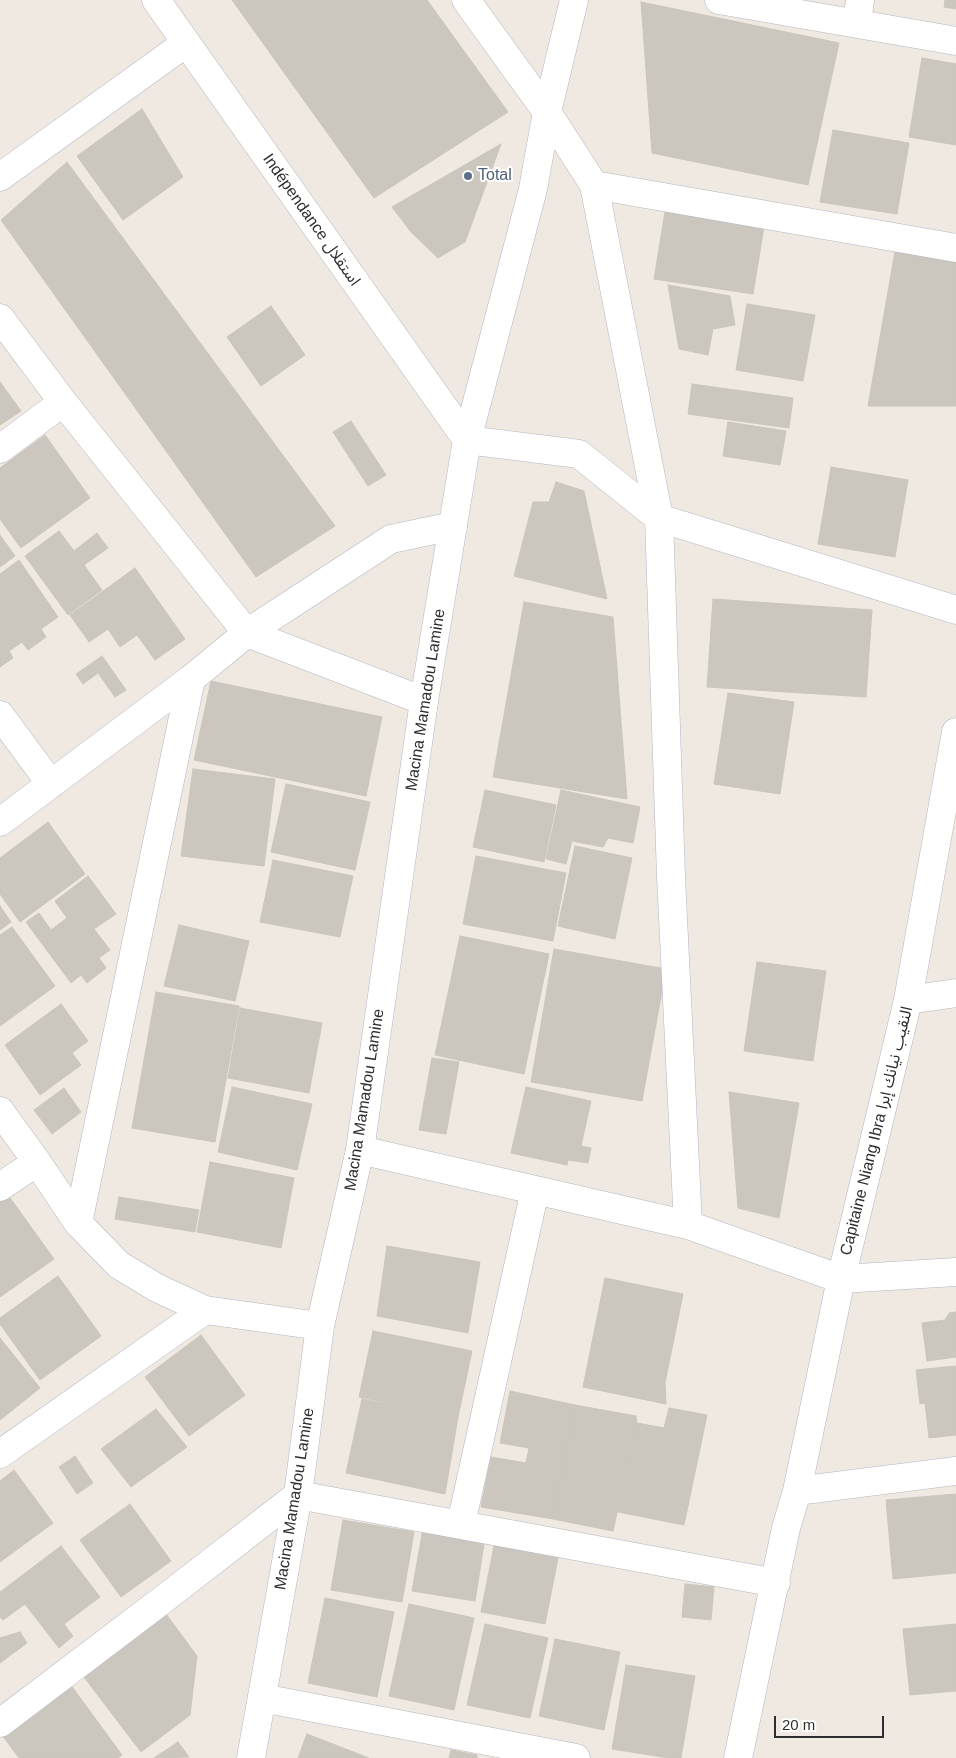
<!DOCTYPE html>
<meta charset="utf-8">
<style>
body{margin:0}
#map{position:relative;width:956px;height:1758px;overflow:hidden;background:#efe9e1;font-family:Helvetica,sans-serif}
canvas{display:block}
.scale{position:absolute;left:774px;top:1716px;width:110px;height:22px;box-sizing:border-box;border:2px solid #2e2e2e;border-top:0;padding-left:6px;font-size:15px;line-height:18px;white-space:nowrap;color:#2e2e2e;-webkit-text-stroke:4px #fff;paint-order:stroke}
</style>
<div id="map">
<canvas width="956" height="1758"></canvas>
<div class="scale">20 m</div>
</div>
<script>
const ctx = document.querySelector('canvas').getContext('2d');
ctx.lineJoin = 'round';
function fill(path, color) { ctx.fillStyle = color; ctx.fill(path, 'evenodd'); }
const toPath = rows => new Path2D(rows.map(r => 'M' + r).join(''));
function strokePath(path, color, width, dash) { ctx.strokeStyle = color; ctx.lineWidth = width; ctx.lineCap = dash ? 'butt' : 'round'; ctx.setLineDash(dash || []); ctx.stroke(path); }
function label(font, color, halo, rows, align = 'center') {
  ctx.font = font + ' Helvetica,"Noto Sans Arabic",sans-serif'; ctx.lineWidth = 4; ctx.setLineDash([]); ctx.textBaseline = 'middle'; ctx.strokeStyle = halo; ctx.fillStyle = color; for (const [text, x, y, turn = 0] of rows) {
    ctx.save(); ctx.translate(x, y); ctx.rotate((+turn || 0) * Math.PI / 180); ctx.textAlign = isNaN(turn) ? turn : align; if (halo) ctx.strokeText(text, 0, 0); ctx.fillText(text, 0, 0); ctx.restore();
  }
}
const building = toPath([
 [232,0,427,0,508,112,374,198,232,0],
 [945,0,956,0,956,9,944,7,945,0],
 [641,2,839,43,808,185,652,153,641,2],
 [922,58,956,64,956,145,909,137,922,58],
 [142,109,183,177,123,220,77,156,142,109],
 [833,130,909,143,897,214,820,202,833,130],
 [501,144,465,242,438,258,411,232,392,207,501,144],
 [67,162,335,526,256,577,1,220,67,162],
 [666,206,765,221,753,294,654,279,666,206],
 [897,240,956,251,956,406,868,406,897,240],
 [668,285,730,296,735,325,713,329,708,355,679,349,668,285],
 [747,304,815,315,803,381,736,370,747,304],
 [271,306,305,355,261,386,227,337,271,306],
 [0,382,21,411,0,425,0,382],
 [692,384,793,398,789,428,688,414,692,384],
 [351,421,386,475,368,486,333,432,351,421],
 [728,422,786,431,780,465,723,456,728,422],
 [45,435,90,498,21,548,0,519,0,468,45,435],
 [831,467,908,480,895,557,818,544,831,467],
 [556,482,584,491,607,599,514,576,533,502,549,502,556,482],
 [59,531,74,551,97,533,108,548,84,565,102,590,68,615,25,556,59,531],
 [0,535,15,556,0,567,0,535],
 [19,560,58,617,41,629,46,637,28,650,22,642,9,651,13,658,0,667,0,574,19,560],
 [135,568,185,639,155,660,137,635,120,647,108,629,89,642,70,615,135,568],
 [713,599,872,610,866,697,707,687,713,599],
 [524,602,613,617,627,799,493,777,524,602],
 [102,656,126,690,115,697,98,673,83,684,76,674,102,656],
 [211,681,382,717,366,796,194,760,211,681],
 [728,693,794,702,780,794,714,784,728,693],
 [193,769,275,779,264,866,181,856,193,769],
 [286,784,370,802,355,870,271,852,286,784],
 [485,790,556,805,544,862,473,847,485,790],
 [561,790,640,807,633,843,608,838,603,847,572,841,566,864,546,859,561,790],
 [48,822,85,874,20,922,0,894,0,858,48,822],
 [575,846,632,858,615,939,558,926,575,846],
 [476,856,566,873,553,941,463,924,476,856],
 [273,860,353,876,340,937,260,922,273,860],
 [88,876,116,914,94,929,110,950,99,958,106,968,87,983,81,975,71,983,26,922,39,913,51,930,67,918,55,901,88,876],
 [0,906,11,922,0,930,0,906],
 [179,925,249,941,235,1001,164,986,179,925],
 [12,927,55,986,0,1026,0,935,12,927],
 [460,936,549,954,524,1074,435,1055,460,936],
 [554,949,666,969,642,1101,531,1082,554,949],
 [757,962,826,971,813,1061,744,1051,757,962],
 [156,992,239,1006,215,1142,132,1128,156,992],
 [61,1004,88,1041,72,1053,81,1065,40,1095,5,1045,61,1004],
 [240,1008,322,1023,309,1093,228,1078,240,1008],
 [432,1058,459,1062,446,1134,419,1130,432,1058],
 [232,1087,312,1104,297,1170,218,1152,232,1087],
 [526,1087,591,1101,581,1146,591,1148,588,1163,568,1160,567,1165,511,1153,526,1087],
 [64,1088,81,1112,52,1134,34,1110,64,1088],
 [729,1092,799,1103,779,1218,738,1208,729,1092],
 [210,1162,294,1178,281,1248,197,1232,210,1162],
 [8,1195,54,1259,0,1297,0,1200,8,1195],
 [119,1197,199,1210,195,1232,115,1219,119,1197],
 [387,1246,480,1262,468,1333,377,1316,387,1246],
 [58,1276,101,1336,40,1380,0,1324,0,1318,58,1276],
 [605,1278,683,1294,665,1383,666,1404,583,1387,605,1278],
 [956,1312,956,1357,927,1361,922,1323,945,1320,949,1313,956,1312],
 [373,1331,472,1351,458,1417,359,1397,373,1331],
 [201,1335,245,1395,189,1436,145,1377,201,1335],
 [0,1338,40,1388,0,1420,0,1338],
 [956,1366,956,1435,929,1438,925,1403,920,1404,916,1370,956,1366],
 [510,1391,575,1405,553,1519,481,1507,491,1457,526,1463,529,1448,500,1443,510,1391],
 [362,1399,458,1417,445,1494,346,1473,362,1399],
 [575,1405,636,1416,637,1423,613,1531,553,1519,575,1405],
 [669,1408,707,1415,684,1525,618,1512,637,1423,664,1428,669,1408],
 [156,1409,187,1447,131,1487,101,1449,156,1409],
 [75,1456,93,1483,77,1494,59,1467,75,1456],
 [14,1470,53,1523,0,1562,0,1481,14,1470],
 [956,1494,956,1573,893,1579,886,1500,956,1494],
 [130,1504,171,1561,121,1597,80,1540,130,1504],
 [343,1520,414,1532,402,1602,331,1590,343,1520],
 [423,1529,485,1538,475,1601,412,1591,423,1529],
 [495,1541,559,1553,545,1624,481,1612,495,1541],
 [61,1546,100,1597,64,1624,73,1636,59,1648,25,1604,3,1620,0,1617,0,1592,61,1546],
 [685,1584,714,1587,711,1620,682,1617,685,1584],
 [325,1598,394,1612,377,1697,308,1683,325,1598],
 [409,1604,474,1618,454,1710,389,1696,409,1604],
 [166,1614,197,1656,190,1715,141,1752,84,1677,166,1614],
 [485,1624,548,1638,530,1718,467,1705,485,1624],
 [956,1624,956,1691,910,1695,903,1629,956,1624],
 [20,1632,27,1643,0,1663,0,1638,20,1632],
 [555,1639,620,1652,604,1730,539,1716,555,1639],
 [626,1665,695,1676,681,1758,669,1758,612,1749,626,1665],
 [70,1684,122,1755,118,1758,19,1758,2,1735,70,1684],
 [307,1734,369,1758,298,1758,307,1734],
 [178,1742,189,1757,154,1758,178,1742],
 [451,1750,477,1755,477,1758,449,1758,451,1750]
]);
const minor = toPath([
 [466,0,547,112,594,185,659,518,671,877,688,1225,841,1279,956,1272],
 [574,0,547,112,533,189,467,440,579,454,659,518,956,610],
 [719,0,956,41],
 [857,23,860,0],
 [0,177,186,43],
 [594,185,956,248],
 [0,318,63,402,247,633,391,539,453,526],
 [0,449,63,402],
 [0,715,51,784],
 [0,822,191,679,247,633,424,701],
 [908,1000,956,993],
 [0,1111,37,1162,78,1223,119,1265,157,1288,205,1310,320,1326],
 [360,1150,688,1225],
 [0,1187,37,1162],
 [78,1223,191,679],
 [0,1454,205,1310],
 [797,1491,956,1471],
 [461,1524,535,1190],
 [262,1698,576,1758],
 [0,1723,165,1598,298,1495,776,1583],
 [738,1758,786,1528,797,1491,841,1279,908,1000,956,732]
]);
const tertiary = toPath([
 [156,0,467,440,424,701,360,1150,320,1326,298,1495,251,1758]
]);
const markers = [
 [468,176,5,"#5c6f8a"]
];
const serviceNames = [
 ["Total",478,176]
];
const streetNames = [
 ["Indépendance استقلال",311,220,55],
 ["Macina Mamadou Lamine",426,700,-81],
 ["Macina Mamadou Lamine",365,1100,-81],
 ["Capitaine Niang Ibra النقيب نيانك إبرا",877,1131,-76],
 ["Macina Mamadou Lamine",295,1499,-81]
];
fill(building, '#cbc7bf');
strokePath(building, '#cbc5ba', 1);
strokePath(minor, '#b4b7c1', 29);
strokePath(tertiary, '#b4b7c1', 29);
strokePath(minor, '#fff', 28);
strokePath(tertiary, '#fff', 28);
for (const [x, y, r, color] of markers) { const dot = new Path2D(); dot.arc(x, y, r, 0, 2 * Math.PI); ctx.fillStyle = color; ctx.fill(dot); strokePath(dot, '#fff', 2); }
label('16px', '#4e5e75', '#fff', serviceNames, 'left');
label('16px', '#2e2e2e', '#fff', streetNames);
</script>
